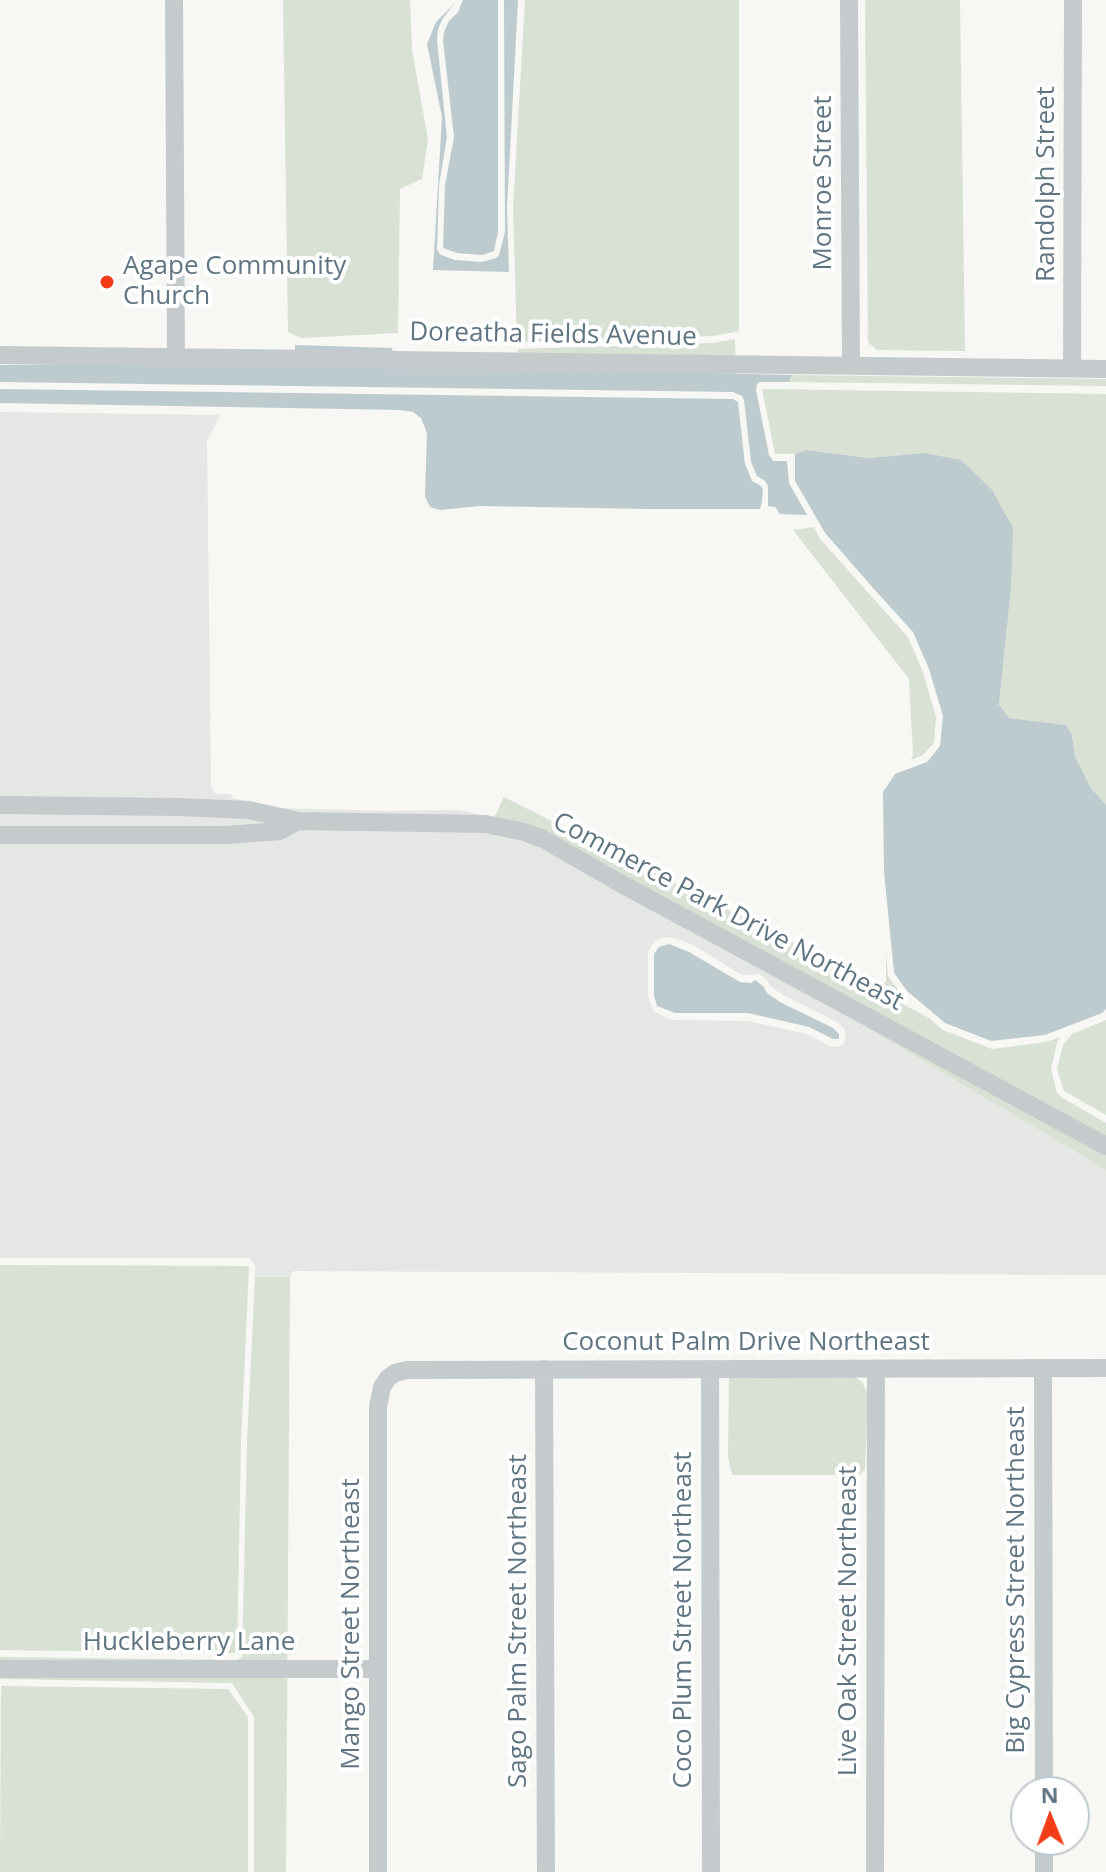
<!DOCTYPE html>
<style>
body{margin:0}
#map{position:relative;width:1106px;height:1872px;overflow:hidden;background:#f7f7f4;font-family:"Open Sans",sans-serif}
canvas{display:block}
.north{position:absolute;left:1010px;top:1776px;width:80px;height:80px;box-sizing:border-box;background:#fff;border:2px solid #bfc8cd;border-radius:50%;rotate:359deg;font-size:22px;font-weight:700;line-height:32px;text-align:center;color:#607582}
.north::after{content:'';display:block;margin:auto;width:28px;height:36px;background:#f33d19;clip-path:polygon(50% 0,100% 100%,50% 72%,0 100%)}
</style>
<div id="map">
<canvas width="1106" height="1872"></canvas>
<div class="north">N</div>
</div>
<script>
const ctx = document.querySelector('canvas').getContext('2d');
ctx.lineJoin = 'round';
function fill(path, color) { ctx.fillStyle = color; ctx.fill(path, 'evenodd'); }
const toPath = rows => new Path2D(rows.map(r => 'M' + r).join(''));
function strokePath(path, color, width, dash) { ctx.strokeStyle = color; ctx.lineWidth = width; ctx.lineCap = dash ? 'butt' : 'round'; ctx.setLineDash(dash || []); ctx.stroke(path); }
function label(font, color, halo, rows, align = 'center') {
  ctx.font = font + ' "Open Sans",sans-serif'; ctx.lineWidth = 8; ctx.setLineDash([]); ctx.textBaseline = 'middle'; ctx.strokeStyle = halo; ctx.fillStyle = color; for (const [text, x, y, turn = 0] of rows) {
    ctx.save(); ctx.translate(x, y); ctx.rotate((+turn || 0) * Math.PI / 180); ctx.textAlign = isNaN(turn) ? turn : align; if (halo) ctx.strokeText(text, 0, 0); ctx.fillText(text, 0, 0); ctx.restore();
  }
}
const built = toPath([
 [0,412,220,415,207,441,211,787,216,794,231,794,232,798,281,808,387,811,459,810,494,818,586,860,1106,1170,1106,1275,296,1271,292,1272,290,1277,255,1277,255,1264,249,1258,0,1258],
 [667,937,678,939,693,945,742,975,759,974,766,979,771,987,783,995,837,1022,843,1027,846,1034,844,1043,838,1047,830,1046,807,1034,747,1021,673,1020,654,1012,648,996,648,952,654,942,658,939]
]);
const green = toPath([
 [283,0,410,0,412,50,428,139,422,179,400,189,398,333,301,338,288,332],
 [525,0,739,0,739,331,713,336,517,342,513,208],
 [865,0,960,0,965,351,877,350,868,342],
 [735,339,736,374,518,368,518,349,713,343],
 [792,375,1106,379,1106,386,789,382],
 [762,389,1106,394,1106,808,1105,805,1091,788,1075,756,1072,735,1066,725,1009,718,999,705,1011,588,924,453,869,458,806,450,795,454,775,454],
 [814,527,820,539,908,637,923,672,936,717,934,743,923,755,911,760,913,754,909,679,793,530],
 [504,797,879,986,883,985,886,981,886,951,888,976,902,995,903,1004,929,1018,943,1030,992,1049,1046,1042,1060,1037,1057,1043,1051,1069,1057,1093,1061,1097,1106,1123,1106,1170,586,860,494,818],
 [1106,1020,1106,1115,1064,1091,1057,1069,1063,1045,1072,1034],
 [0,1265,249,1266,241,1443,237,1653,0,1650],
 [255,1277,290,1277,286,1872,254,1872,254,1717,232,1683,0,1679,0,1657,237,1660,242,1657,247,1443],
 [852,1375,862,1382,868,1394,865,1470,859,1475,732,1475,728,1457,729,1377],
 [1,1686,228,1689,248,1717,248,1872,0,1872]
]);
const water = toPath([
 [463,0,498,0,498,232,494,251,483,255,457,253,443,248,445,185,454,137,443,41,444,32,449,21,458,12],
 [504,0,518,0,507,208,509,272,433,270,442,117,427,44,436,22,455,3,443,18,438,29,437,40,447,137,439,185,437,250,441,255,455,260,482,262,496,258,499,255,505,232],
 [295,345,392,348,395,365,792,375,789,382,760,382,757,384,756,390,769,455,773,461,787,461,789,483,807,515,780,514,775,507,768,506,768,486,765,481,757,476,751,462,744,400,742,396,733,392,0,382,0,365,295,361],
 [0,389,733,399,738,402,745,464,752,481,761,486,763,490,762,502,760,509,647,509,480,506,440,510,430,507,425,497,427,433,421,418,413,412,400,410,0,403],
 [806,450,869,458,924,453,961,460,992,490,1013,528,1011,588,999,705,1009,718,1066,725,1072,735,1075,756,1091,788,1106,805,1106,1009,1102,1013,1045,1035,991,1041,945,1023,907,991,894,973,884,872,883,792,895,774,927,762,940,746,943,716,929,669,913,632,874,589,825,533,795,481,795,454],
 [669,944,689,952,740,982,751,983,755,980,763,986,767,993,780,1002,833,1028,839,1034,839,1039,833,1039,809,1027,748,1013,675,1013,657,1006,654,996,654,954,659,947]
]);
const street = toPath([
 [174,0,176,357],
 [849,0,851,365],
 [0,355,1106,369],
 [1072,369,1073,0],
 [0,805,179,807,249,810,298,821,486,824,524,832,543,839,618,882,1106,1146],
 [0,835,227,835,280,831,298,821],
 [544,1369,546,1872],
 [710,1369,711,1872],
 [1043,1369,1044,1792],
 [0,1669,378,1669],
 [1044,1840,1044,1872],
 [378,1872,378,1407,382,1387,388,1378,395,1373,407,1370,420,1370,1106,1368],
 [875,1872,876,1369]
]);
const markers = [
 [107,282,8,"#f33d19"]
];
const streetNames = [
 ["Monroe Street",824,183,-90],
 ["Randolph Street",1047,184,-90],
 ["Doreatha Fields Avenue",553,335,1],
 ["Commerce Park Drive Northeast",728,912,28],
 ["Coconut Palm Drive Northeast",746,1343],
 ["Big Cypress Street Northeast",1017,1580,-90],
 ["Coco Plum Street Northeast",684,1620,-90],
 ["Sago Palm Street Northeast",519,1621,-90],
 ["Live Oak Street Northeast",849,1621,-90],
 ["Mango Street Northeast",352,1624,-90],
 ["Huckleberry Lane",189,1643]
];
const poiNames = [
 ["Agape Community",123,267],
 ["Church",123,297]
];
fill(built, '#e5e7e5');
fill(green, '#d9e0d4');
fill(water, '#bdcbce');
strokePath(street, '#c5cacd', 18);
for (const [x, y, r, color] of markers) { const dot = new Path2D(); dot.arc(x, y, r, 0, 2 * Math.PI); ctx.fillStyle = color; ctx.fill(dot); strokePath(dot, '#fff', 3); }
label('26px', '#607582', '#fff', streetNames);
label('26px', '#607582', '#fff', poiNames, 'left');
</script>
